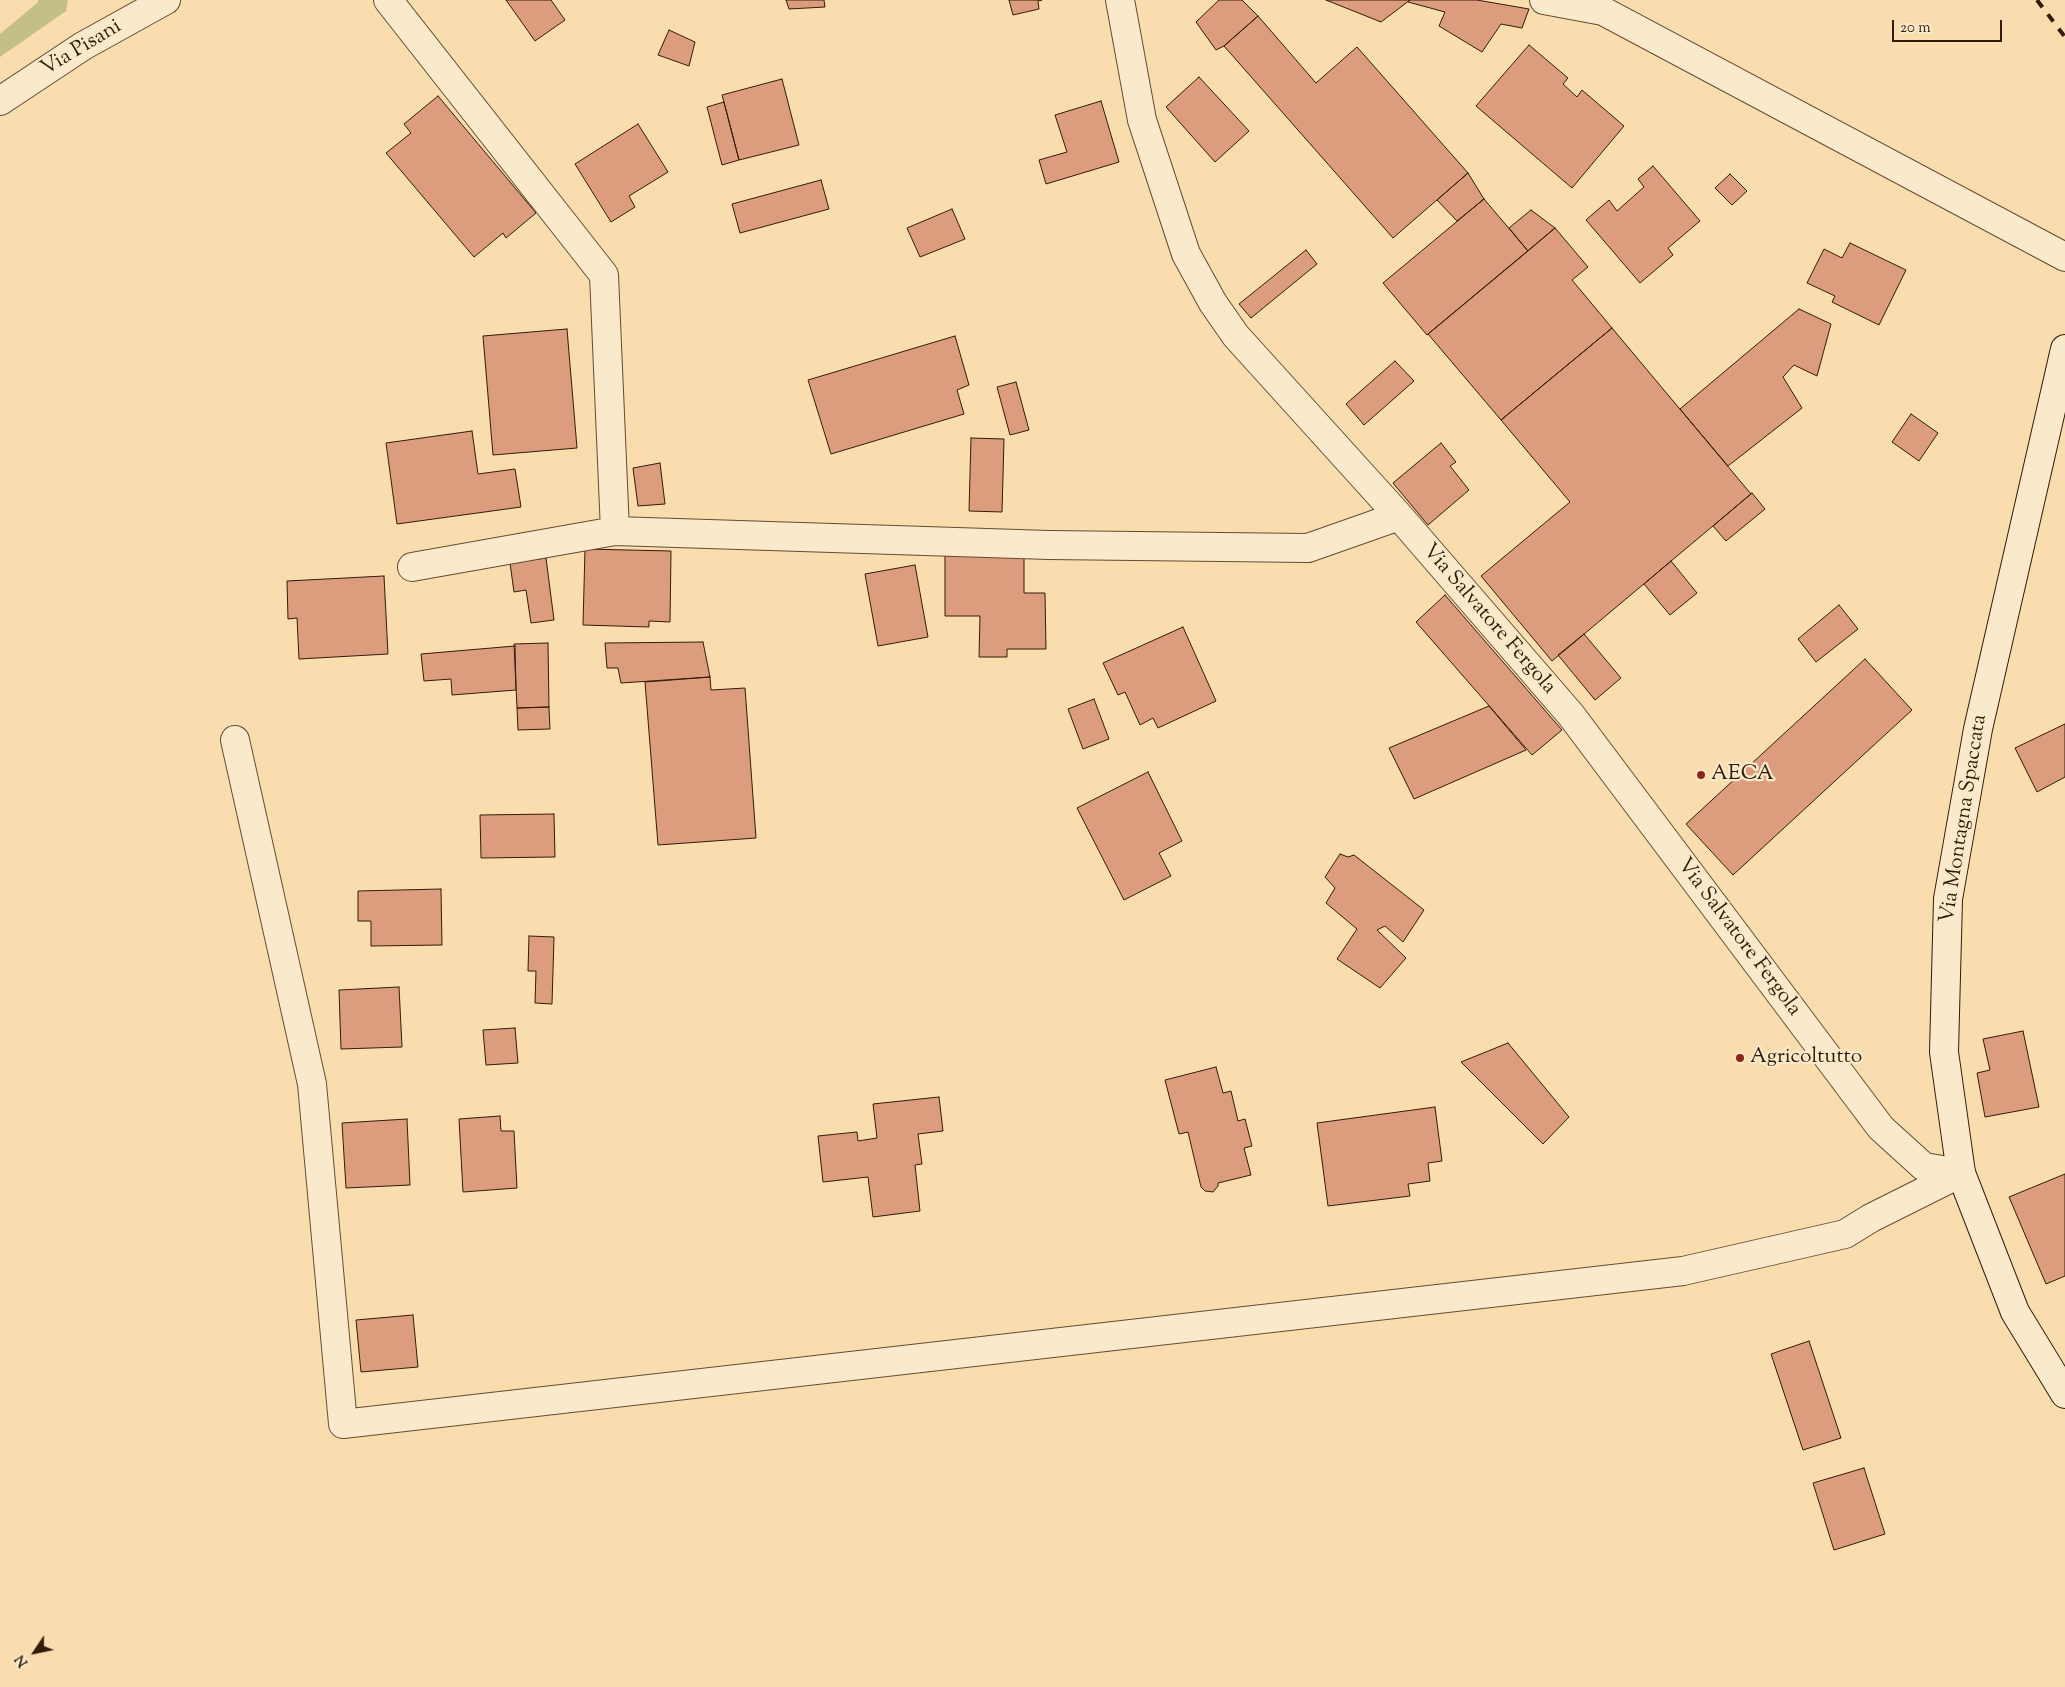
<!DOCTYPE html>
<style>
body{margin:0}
#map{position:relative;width:2065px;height:1687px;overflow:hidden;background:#f9ddaf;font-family:"Sorts Mill Goudy",serif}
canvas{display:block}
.north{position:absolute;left:10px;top:1627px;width:50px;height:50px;-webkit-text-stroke:4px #fbe9cb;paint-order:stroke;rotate:236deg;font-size:14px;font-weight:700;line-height:20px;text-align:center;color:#341b07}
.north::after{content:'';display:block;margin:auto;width:18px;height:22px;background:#341b07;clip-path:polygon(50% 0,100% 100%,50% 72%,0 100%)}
.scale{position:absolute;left:1892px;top:20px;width:110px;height:22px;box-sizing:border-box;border:2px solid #341b07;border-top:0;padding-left:6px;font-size:15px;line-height:18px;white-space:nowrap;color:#341b07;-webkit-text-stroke:4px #fbe9cb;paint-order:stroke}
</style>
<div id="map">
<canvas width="2065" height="1687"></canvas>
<div class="north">N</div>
<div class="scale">20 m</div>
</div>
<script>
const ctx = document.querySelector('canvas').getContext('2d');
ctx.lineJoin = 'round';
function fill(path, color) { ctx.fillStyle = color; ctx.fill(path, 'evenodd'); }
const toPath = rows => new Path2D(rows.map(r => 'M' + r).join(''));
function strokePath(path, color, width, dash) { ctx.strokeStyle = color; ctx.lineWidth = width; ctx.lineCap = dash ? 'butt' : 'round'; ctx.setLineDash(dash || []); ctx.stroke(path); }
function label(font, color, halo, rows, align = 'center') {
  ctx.font = font + ' "Sorts Mill Goudy",serif'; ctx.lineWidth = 4.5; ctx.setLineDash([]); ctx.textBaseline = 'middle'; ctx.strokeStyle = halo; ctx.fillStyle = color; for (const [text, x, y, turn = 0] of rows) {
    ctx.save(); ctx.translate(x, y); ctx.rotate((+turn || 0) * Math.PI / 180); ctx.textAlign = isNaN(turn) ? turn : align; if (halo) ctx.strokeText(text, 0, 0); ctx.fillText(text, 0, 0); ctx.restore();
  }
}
const green = toPath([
 [38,0,68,0,66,11,0,57,0,34,38,2]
]);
const building = toPath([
 [506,0,551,0,565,20,535,41,506,0],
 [786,0,824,0,825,7,789,9,786,0],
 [1009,0,1042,0,1038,1,1039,9,1013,15,1009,0],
 [1219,0,1242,0,1258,16,1224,46,1216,50,1196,22,1219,0],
 [1326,0,1410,0,1381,22,1326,0],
 [1410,0,1477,0,1529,9,1522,28,1501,24,1482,52,1439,26,1445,12,1408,2,1410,0],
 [1258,16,1316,83,1357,47,1468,173,1393,238,1224,46,1258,16],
 [669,30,695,42,689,66,658,55,669,30],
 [1529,45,1568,78,1563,84,1577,97,1582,90,1624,126,1572,188,1476,106,1529,45],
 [1199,77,1249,131,1215,162,1166,107,1199,77],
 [782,79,799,145,739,160,722,95,782,79],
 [438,96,536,213,506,238,503,233,474,257,386,153,411,133,404,124,438,96],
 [1101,101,1119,162,1046,184,1039,160,1067,152,1055,115,1101,101],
 [724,102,739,160,722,165,707,107,724,102],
 [638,124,668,172,629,196,635,207,611,222,575,164,638,124],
 [1653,166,1700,221,1668,248,1673,255,1640,283,1586,220,1609,200,1617,211,1644,187,1638,179,1653,166],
 [1468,173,1484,199,1457,221,1437,200,1468,173],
 [1730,174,1747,191,1732,205,1715,188,1730,174],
 [821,180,829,209,740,233,732,204,821,180],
 [1484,199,1528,251,1427,335,1383,283,1484,199],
 [952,209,965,239,920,257,907,228,952,209],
 [1531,210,1555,228,1528,251,1509,228,1531,210],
 [1555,228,1588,267,1572,280,1612,328,1501,420,1428,334,1555,228],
 [1850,243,1906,270,1879,325,1832,302,1835,296,1807,283,1824,249,1842,258,1850,243],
 [1306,250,1317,264,1251,318,1239,304,1306,250],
 [1799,309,1831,324,1817,376,1794,365,1783,377,1802,408,1728,466,1680,409,1799,309],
 [1612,328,1751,494,1552,661,1481,576,1570,502,1501,420,1612,328],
 [567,329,577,448,493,455,483,336,567,329],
 [955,336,969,385,957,390,964,414,831,454,808,380,955,336],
 [1395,361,1414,381,1364,425,1346,404,1395,361],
 [1016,382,1029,430,1010,435,997,387,1016,382],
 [1911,414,1938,433,1919,461,1892,442,1911,414],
 [472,431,478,474,515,469,521,507,397,524,386,443,472,431],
 [971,438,1004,439,1002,512,969,511,971,438],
 [1441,443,1456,462,1450,466,1469,490,1428,525,1393,483,1441,443],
 [660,463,665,504,638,506,633,468,660,463],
 [1752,493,1765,509,1726,541,1713,526,1752,493],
 [585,549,671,551,670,622,649,621,649,627,583,625,585,549],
 [945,552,1024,552,1024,593,1045,593,1046,649,1007,649,1007,657,979,657,980,616,945,616,945,552],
 [546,558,554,620,531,623,526,590,514,592,510,563,546,558],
 [1671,561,1697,593,1670,615,1644,584,1671,561],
 [915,565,928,637,878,646,865,574,915,565],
 [384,576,388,654,299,659,297,618,288,619,287,581,384,576],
 [1445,595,1562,730,1532,755,1416,622,1445,595],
 [1839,605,1858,629,1816,662,1798,639,1839,605],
 [1183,627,1216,701,1158,728,1153,718,1140,725,1125,692,1118,695,1103,663,1183,627],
 [1584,634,1621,678,1595,700,1558,655,1584,634],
 [703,642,710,677,621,683,618,668,607,668,605,643,703,642],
 [548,643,549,707,517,708,514,644,548,643],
 [515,646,516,690,452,695,451,679,424,681,421,654,515,646],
 [1865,659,1912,710,1733,875,1686,824,1865,659],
 [710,677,711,690,745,688,756,838,658,845,645,682,710,677],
 [1094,699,1109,739,1083,749,1068,709,1094,699],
 [1489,706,1526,750,1414,799,1389,748,1489,706],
 [549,707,550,729,518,730,517,708,549,707],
 [2065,724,2065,777,2037,792,2015,748,2065,724],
 [1148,772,1182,841,1159,853,1171,876,1124,900,1077,808,1148,772],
 [554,814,555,857,481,858,480,815,554,814],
 [1340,854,1348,857,1354,855,1424,910,1403,942,1385,926,1377,930,1406,958,1380,988,1337,959,1357,929,1326,903,1335,888,1325,877,1340,854],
 [441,889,442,945,371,946,371,921,358,921,358,891,441,889],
 [529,936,554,937,552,1004,535,1003,536,971,528,971,529,936],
 [399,987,402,1047,341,1049,339,990,399,987],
 [515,1028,518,1063,486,1065,483,1030,515,1028],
 [2023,1031,2039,1107,1985,1117,1977,1073,1990,1070,1983,1039,2023,1031],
 [1508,1043,1569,1117,1543,1144,1461,1062,1508,1043],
 [1216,1067,1223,1093,1231,1091,1238,1121,1245,1119,1252,1146,1244,1148,1251,1175,1218,1183,1218,1186,1213,1192,1205,1191,1201,1187,1188,1132,1179,1134,1165,1080,1216,1067],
 [939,1097,943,1131,918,1134,922,1164,915,1165,920,1211,873,1217,868,1177,823,1182,818,1136,857,1132,858,1141,877,1138,873,1104,939,1097],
 [1435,1107,1442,1161,1428,1163,1430,1181,1408,1184,1410,1196,1328,1206,1317,1123,1435,1107],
 [500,1116,501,1131,514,1131,517,1188,463,1192,459,1119,500,1116],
 [407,1119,410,1185,346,1188,342,1123,407,1119],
 [2065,1174,2065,1276,2046,1284,2009,1197,2065,1174],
 [413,1315,418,1367,361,1372,356,1320,413,1315],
 [1809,1341,1841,1438,1803,1450,1771,1354,1809,1341],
 [1864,1468,1885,1534,1834,1550,1813,1483,1864,1468]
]);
const street = toPath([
 [388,0,604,275,615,531],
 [1120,0,1142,120,1186,254,1213,303,1236,336,1399,516,1571,715,1881,1128,1924,1167,1961,1173],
 [1544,0,1603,11,2065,257],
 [0,101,83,46,166,0],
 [412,567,615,531,1049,545,1308,548,1399,516],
 [235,740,312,1084,343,1424,1683,1271,1845,1234,1871,1218,1961,1173]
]);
const secondary = toPath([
 [2065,349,1978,729,1948,899,1944,1052,1961,1173,2015,1312,2065,1394]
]);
const rail = toPath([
 [2037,0,2065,37]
]);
const markers = [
 [1701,775,5,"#8f2418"],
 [1740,1058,5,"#8f2418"]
];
const streetNames = [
 ["Via Pisani",82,49,-31],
 ["Via Salvatore Fergola",1488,620,49],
 ["Via Montagna Spaccata",1965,819,-81],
 ["Via Salvatore Fergola",1738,938,53]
];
const poiNames = [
 ["AECA",1711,775],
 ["Agricoltutto",1750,1058]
];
fill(green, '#c4bf86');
fill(building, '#dc9c7e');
strokePath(building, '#341b07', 1);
strokePath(street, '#654c31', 30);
strokePath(secondary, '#341b07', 30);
strokePath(street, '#fbe9cb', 28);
strokePath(secondary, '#fbe9cb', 28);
strokePath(rail, '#341b07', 4, [9, 9]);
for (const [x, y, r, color] of markers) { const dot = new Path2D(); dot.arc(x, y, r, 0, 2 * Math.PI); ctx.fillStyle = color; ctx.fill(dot); strokePath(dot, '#fbe9cb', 2); }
label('21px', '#341b07', '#fbe9cb', streetNames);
label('21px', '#341b07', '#fbe9cb', poiNames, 'left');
</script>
